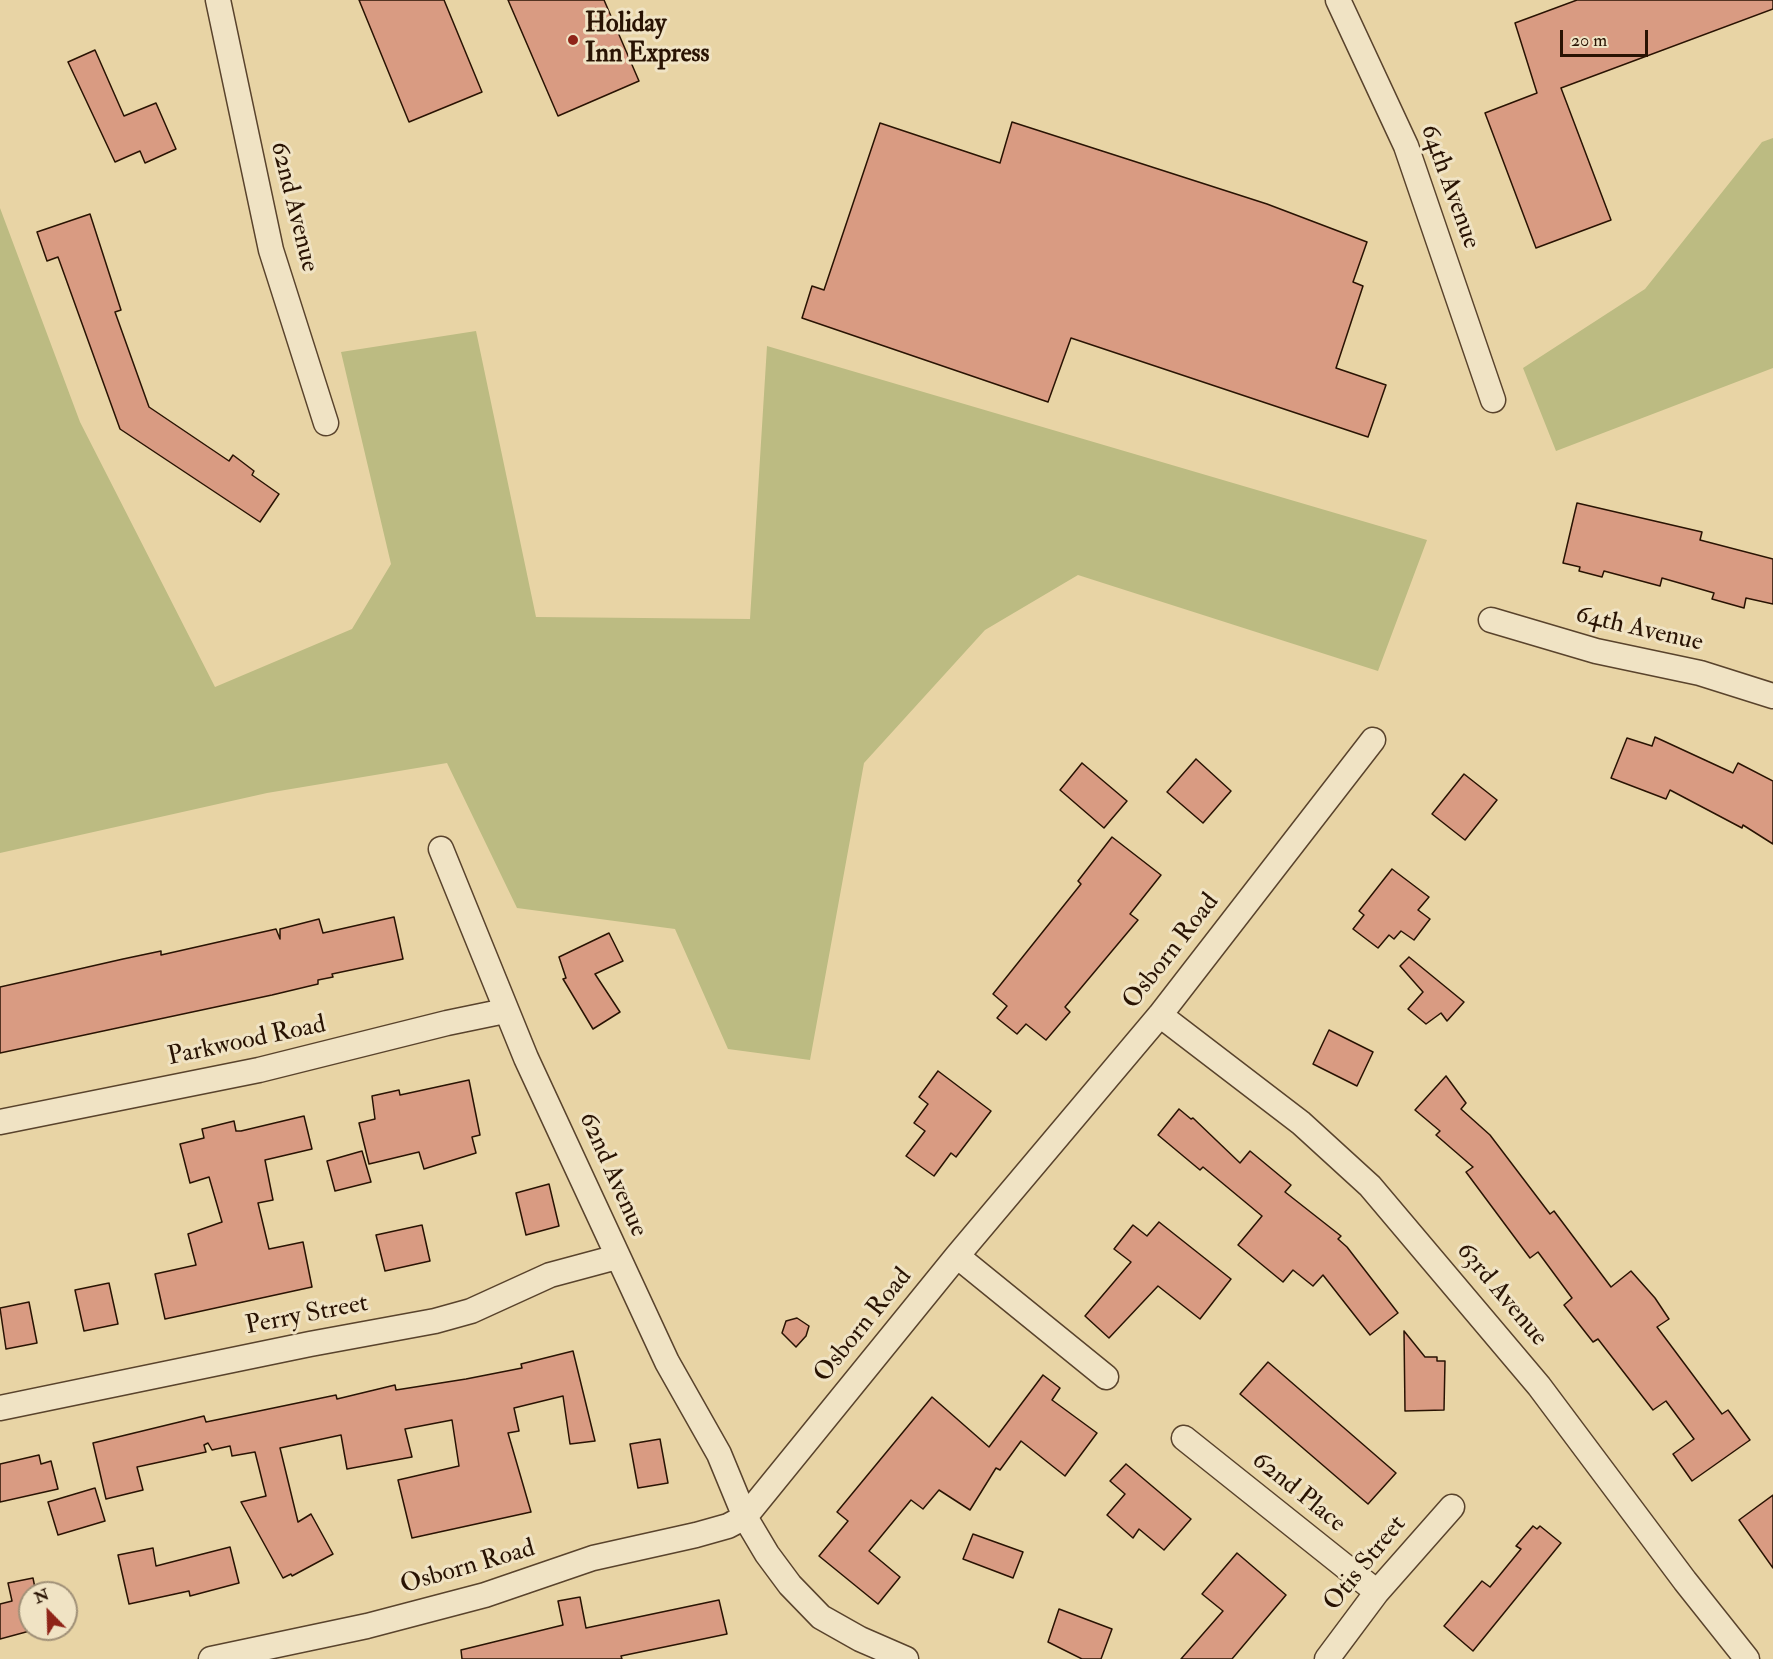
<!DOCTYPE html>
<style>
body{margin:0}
#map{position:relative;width:1773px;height:1659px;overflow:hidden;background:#e8d4a5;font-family:"IM FELL Double Pica",serif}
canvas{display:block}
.north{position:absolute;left:18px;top:1581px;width:60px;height:60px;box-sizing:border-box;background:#f0e3c4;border:2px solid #a09077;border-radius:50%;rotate:337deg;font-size:16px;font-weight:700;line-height:24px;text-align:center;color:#291303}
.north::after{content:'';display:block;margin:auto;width:21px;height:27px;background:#8f2418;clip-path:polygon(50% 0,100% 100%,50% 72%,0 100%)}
.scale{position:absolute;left:1560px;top:30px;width:88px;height:27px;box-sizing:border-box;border:3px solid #291303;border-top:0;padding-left:8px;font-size:18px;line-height:21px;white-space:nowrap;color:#291303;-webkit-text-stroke:4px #f0e3c4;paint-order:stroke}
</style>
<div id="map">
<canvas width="1773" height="1659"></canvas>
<div class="north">N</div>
<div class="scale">20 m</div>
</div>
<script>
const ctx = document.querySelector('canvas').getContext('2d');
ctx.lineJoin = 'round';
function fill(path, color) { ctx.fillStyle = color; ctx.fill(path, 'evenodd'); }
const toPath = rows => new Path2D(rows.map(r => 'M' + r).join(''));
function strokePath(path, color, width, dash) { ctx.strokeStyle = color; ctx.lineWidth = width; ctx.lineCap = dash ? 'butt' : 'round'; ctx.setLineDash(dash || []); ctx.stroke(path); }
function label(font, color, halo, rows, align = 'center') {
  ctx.font = font + ' "IM FELL Double Pica",serif'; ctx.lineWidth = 6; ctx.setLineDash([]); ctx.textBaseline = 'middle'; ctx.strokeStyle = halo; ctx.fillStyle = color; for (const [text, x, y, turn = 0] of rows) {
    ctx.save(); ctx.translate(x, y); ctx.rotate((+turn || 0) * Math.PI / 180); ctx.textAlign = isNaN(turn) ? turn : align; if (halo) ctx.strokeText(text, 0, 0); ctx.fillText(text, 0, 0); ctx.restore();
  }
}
const green = toPath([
 [1773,138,1773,368,1556,451,1523,368,1645,289,1762,142],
 [0,208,80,422,215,687,352,629,391,564,341,352,476,331,536,617,750,619,767,346,1427,540,1378,671,1078,575,985,630,864,763,810,1060,728,1049,675,929,517,908,447,763,267,793,0,853]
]);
const building = toPath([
 [359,0,444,0,482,92,409,122,359,0],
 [508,0,604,0,639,81,558,116,508,0],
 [1577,0,1773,0,1773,9,1561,88,1611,220,1536,248,1485,113,1537,93,1515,23,1577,0],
 [95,50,124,116,156,103,176,149,145,163,140,151,115,162,68,62,95,50],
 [1012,122,1267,204,1367,242,1353,282,1363,286,1336,368,1386,385,1368,437,1071,338,1048,402,802,318,812,286,824,290,880,123,1000,163,1012,122],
 [90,214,121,310,115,312,149,407,229,461,233,455,254,471,252,475,279,494,260,522,120,429,58,257,47,261,37,232,90,214],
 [1577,503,1702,532,1700,540,1773,559,1773,604,1746,598,1744,608,1712,599,1714,593,1662,578,1660,586,1604,571,1602,577,1579,571,1580,567,1563,563,1577,503],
 [1655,737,1733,773,1738,763,1773,781,1773,844,1743,825,1742,828,1670,790,1666,799,1611,778,1627,738,1652,746,1655,737],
 [1196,759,1231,791,1203,823,1167,792,1196,759],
 [1082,763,1127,801,1104,828,1060,790,1082,763],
 [1464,774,1497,800,1465,840,1432,814,1464,774],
 [1112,837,1161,875,1130,914,1138,920,1065,1007,1070,1012,1046,1040,1026,1024,1017,1034,997,1018,1007,1006,993,994,1081,884,1078,881,1112,837],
 [1392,869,1429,897,1418,910,1430,919,1414,940,1401,931,1394,939,1389,935,1378,948,1353,929,1364,915,1359,911,1392,869],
 [394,917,403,959,332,974,333,977,318,980,318,984,272,995,0,1053,0,987,123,959,161,951,161,955,276,929,280,939,280,929,319,919,323,933,394,917],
 [609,933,623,961,595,974,620,1012,593,1029,563,979,566,978,559,957,609,933],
 [1409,957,1464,1002,1447,1021,1441,1013,1426,1024,1408,1009,1423,992,1400,966,1409,957],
 [1329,1030,1373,1052,1357,1086,1313,1064,1329,1030],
 [938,1071,991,1111,956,1157,951,1153,934,1176,906,1156,925,1131,914,1123,928,1104,919,1097,938,1071],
 [1446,1076,1466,1103,1461,1109,1490,1135,1550,1214,1554,1211,1611,1287,1631,1271,1655,1298,1669,1319,1657,1327,1722,1414,1728,1410,1750,1440,1692,1481,1673,1454,1694,1439,1666,1401,1653,1410,1598,1339,1593,1342,1564,1305,1572,1298,1538,1252,1530,1258,1466,1172,1473,1167,1436,1135,1440,1131,1415,1110,1446,1076],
 [469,1080,480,1135,472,1137,476,1153,424,1169,419,1152,369,1164,359,1123,375,1119,372,1096,399,1090,400,1095,469,1080],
 [1179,1109,1191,1119,1193,1118,1240,1163,1250,1151,1291,1185,1285,1192,1341,1236,1338,1239,1347,1247,1398,1313,1370,1335,1323,1275,1313,1286,1293,1270,1283,1282,1238,1245,1262,1216,1203,1167,1200,1170,1158,1135,1179,1109],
 [304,1116,312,1149,265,1160,273,1200,258,1203,269,1249,303,1242,312,1287,165,1319,155,1274,196,1265,188,1234,222,1222,209,1177,190,1183,180,1144,204,1138,202,1129,234,1121,236,1131,241,1131,304,1116],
 [362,1151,371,1182,335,1191,327,1161,362,1151],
 [549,1184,559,1226,526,1235,516,1193,549,1184],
 [1159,1222,1231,1279,1200,1319,1158,1286,1109,1338,1085,1316,1131,1262,1114,1249,1133,1225,1147,1236,1159,1222],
 [422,1225,430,1261,385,1271,376,1235,422,1225],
 [109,1283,118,1324,84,1331,75,1290,109,1283],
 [29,1302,37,1343,6,1349,0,1308,29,1302],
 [797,1318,809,1326,806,1336,796,1347,782,1333,786,1321,797,1318],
 [1404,1331,1425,1357,1437,1357,1437,1361,1445,1361,1444,1410,1405,1411,1404,1331],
 [573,1351,595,1441,570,1444,563,1396,514,1408,519,1431,508,1433,531,1512,412,1538,398,1480,459,1466,452,1420,405,1429,412,1457,347,1469,341,1435,280,1448,298,1522,311,1514,333,1554,292,1576,291,1574,283,1578,241,1502,266,1496,255,1452,232,1456,230,1446,212,1450,208,1443,204,1445,206,1452,137,1467,143,1490,106,1499,93,1443,204,1416,206,1422,336,1395,337,1399,395,1385,396,1390,466,1379,522,1368,521,1364,573,1351],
 [1268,1362,1396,1473,1368,1504,1240,1394,1268,1362],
 [1043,1375,1060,1388,1052,1400,1097,1433,1065,1476,1021,1441,1000,1470,996,1468,970,1510,939,1490,923,1509,911,1500,869,1551,900,1577,878,1604,819,1556,848,1521,837,1512,932,1397,989,1447,1043,1375],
 [660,1439,668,1483,638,1488,630,1444,660,1439],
 [39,1455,41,1464,51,1461,58,1489,0,1502,0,1464,39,1455],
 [1126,1464,1191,1519,1164,1550,1139,1529,1133,1538,1107,1515,1125,1494,1110,1481,1126,1464],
 [95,1488,105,1521,58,1535,48,1502,95,1488],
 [1773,1495,1773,1568,1739,1520,1773,1495],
 [1533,1526,1537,1529,1540,1526,1561,1543,1473,1651,1444,1626,1482,1581,1490,1587,1521,1549,1516,1546,1533,1526],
 [973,1534,1023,1552,1013,1578,963,1559,973,1534],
 [230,1547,239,1583,190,1596,189,1591,129,1604,118,1555,153,1548,156,1566,230,1547],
 [1237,1553,1286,1595,1232,1659,1181,1659,1223,1611,1202,1594,1237,1553],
 [33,1578,36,1593,30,1593,30,1629,37,1629,0,1639,0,1604,12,1601,8,1583,33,1578],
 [580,1597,586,1628,719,1600,727,1634,621,1656,622,1659,462,1659,461,1650,563,1625,558,1601,580,1597],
 [1059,1609,1112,1629,1101,1659,1082,1659,1048,1642,1059,1609]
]);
const minor = toPath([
 [218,0,271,250,326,423],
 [1338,0,1406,146,1493,400],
 [1491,620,1596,651,1700,673,1773,696],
 [441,849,526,1058,667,1362,719,1454,745,1517,767,1554,790,1585,821,1617,860,1639,906,1659],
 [1160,1015,1301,1123,1370,1186,1539,1386,1685,1581,1747,1659],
 [0,1122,259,1070,447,1023,505,1011],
 [957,1256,1106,1377],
 [0,1408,310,1344,435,1321,471,1311,550,1275,617,1257],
 [1184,1438,1377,1592],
 [211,1659,367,1626,485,1595,593,1558,696,1535,728,1526,745,1517,957,1256,1160,1015,1373,740],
 [1327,1659,1377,1592,1452,1507]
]);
const markers = [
 [573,40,6,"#8f2418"]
];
const poiNames = [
 ["Holiday",585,25],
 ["Inn Express",585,55]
];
const streetNames = [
 ["64th Avenue",1449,187,70],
 ["62nd Avenue",293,207,76],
 ["64th Avenue",1639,630,13],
 ["Osborn Road",1172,952,-52],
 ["Parkwood Road",247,1042,-12],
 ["62nd Avenue",612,1175,66],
 ["63rd Avenue",1501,1295,50],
 ["Perry Street",307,1316,-11],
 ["Osborn Road",864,1326,-51],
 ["62nd Place",1298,1493,39],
 ["Otis Street",1366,1564,-51],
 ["Osborn Road",468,1568,-16]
];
fill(green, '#bcbb82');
fill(building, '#d99b82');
strokePath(building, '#291303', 1.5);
strokePath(minor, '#59432c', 27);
strokePath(minor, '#f0e3c4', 24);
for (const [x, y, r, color] of markers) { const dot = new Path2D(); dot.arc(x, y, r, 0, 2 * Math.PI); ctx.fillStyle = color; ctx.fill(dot); strokePath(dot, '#f0e3c4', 2); }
label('bold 26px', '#291303', '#f0e3c4', poiNames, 'left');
label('26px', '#291303', '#f0e3c4', streetNames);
</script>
